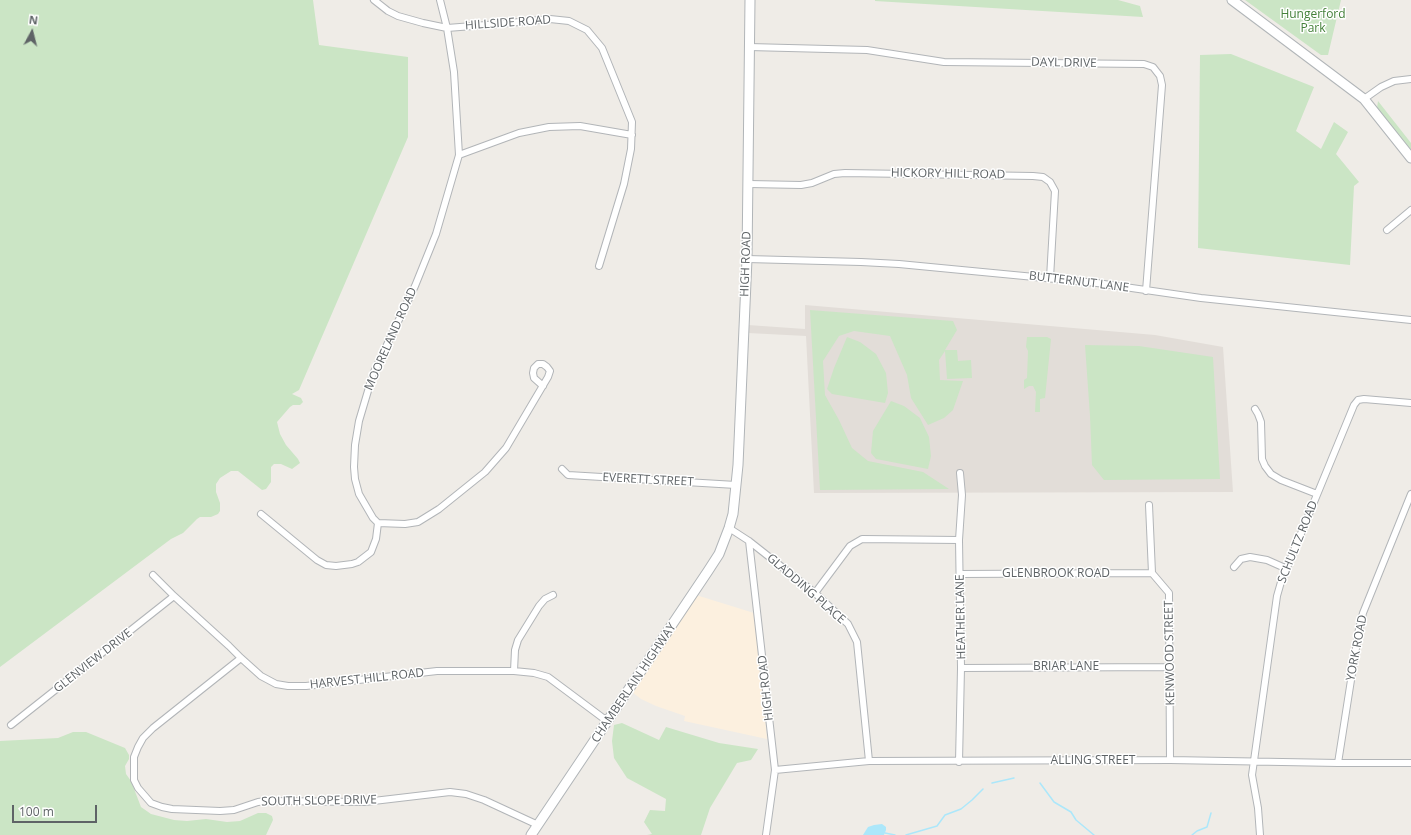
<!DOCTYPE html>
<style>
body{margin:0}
#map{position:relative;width:1411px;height:835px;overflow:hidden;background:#efece7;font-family:"Open Sans",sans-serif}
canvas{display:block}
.north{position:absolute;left:12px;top:12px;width:40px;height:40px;-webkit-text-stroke:3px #fff;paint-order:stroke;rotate:7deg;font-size:11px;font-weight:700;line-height:16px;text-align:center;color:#5e6366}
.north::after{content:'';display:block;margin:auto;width:14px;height:18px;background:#5e6366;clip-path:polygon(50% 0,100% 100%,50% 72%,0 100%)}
.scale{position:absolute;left:12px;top:805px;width:85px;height:18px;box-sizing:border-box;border:2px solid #5e6366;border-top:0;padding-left:5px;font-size:12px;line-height:14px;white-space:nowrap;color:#5e6366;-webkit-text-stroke:3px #fff;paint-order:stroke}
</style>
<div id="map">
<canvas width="1411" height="835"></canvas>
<div class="north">N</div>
<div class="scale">100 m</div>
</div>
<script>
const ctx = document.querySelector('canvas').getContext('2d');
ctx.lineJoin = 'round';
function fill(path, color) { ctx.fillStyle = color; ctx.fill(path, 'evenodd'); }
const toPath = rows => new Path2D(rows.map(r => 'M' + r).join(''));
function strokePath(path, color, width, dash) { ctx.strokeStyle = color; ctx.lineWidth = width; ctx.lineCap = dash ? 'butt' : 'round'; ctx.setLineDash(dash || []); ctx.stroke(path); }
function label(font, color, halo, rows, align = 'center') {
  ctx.font = font + ' "Open Sans",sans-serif'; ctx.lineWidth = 3; ctx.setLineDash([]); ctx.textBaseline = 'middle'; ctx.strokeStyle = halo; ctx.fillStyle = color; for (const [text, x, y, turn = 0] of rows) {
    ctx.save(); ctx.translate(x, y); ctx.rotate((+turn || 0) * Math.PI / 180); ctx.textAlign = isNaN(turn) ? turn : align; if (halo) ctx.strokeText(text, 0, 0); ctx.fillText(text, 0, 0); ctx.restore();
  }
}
const commercial = toPath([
 [696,595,754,613,767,739,684,721,685,716,656,706,641,699,632,692]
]);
const education = toPath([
 [805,305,1155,335,1223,347,1233,492,814,493,806,336,748,333,748,325,805,329]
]);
const green = toPath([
 [0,0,313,0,319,45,408,57,408,137,299,390,292,394,301,398,303,402,300,405,293,405,290,407,277,422,280,434,286,445,298,459,300,463,292,469,281,464,274,464,271,467,271,482,266,489,262,490,238,471,231,471,220,478,216,484,216,492,220,503,220,511,218,514,211,517,200,517,197,519,183,533,171,539,0,667],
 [875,0,1118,0,1140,6,1143,17,875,1],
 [1245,0,1341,0,1328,55,1321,55],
 [1231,54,1314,87,1296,131,1321,149,1334,122,1348,132,1336,154,1359,182,1354,186,1350,265,1198,248,1200,55],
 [1378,101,1411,143,1411,150,1377,108],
 [810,310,953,321,957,330,945,350,957,350,958,361,971,360,972,378,947,379,945,351,939,360,940,380,963,381,953,410,944,418,928,425,911,398,907,375,890,336,854,331,839,336,823,361,825,395,839,420,852,448,868,461,923,472,949,489,820,490],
 [847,337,860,342,876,354,886,373,888,393,885,403,832,394,827,389,834,368],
 [1027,337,1047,337,1051,339,1045,398,1040,399,1040,412,1035,412,1036,392,1033,386,1029,386,1024,389,1024,380,1027,378,1028,351,1026,347],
 [1085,345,1139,346,1213,357,1220,479,1104,480,1092,465,1090,416],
 [891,401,904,406,920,418,929,437,931,456,928,469,876,459,871,453,873,431],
 [622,723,659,740,666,727,719,743,758,749,751,760,737,763,710,808,701,835,647,835,652,834,644,822,650,810,665,811,666,799,627,778,614,758,612,741,614,725],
 [73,732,86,732,125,748,129,755,129,759,125,766,126,774,131,781,141,807,151,814,174,820,187,821,206,819,227,822,240,821,258,813,266,813,272,816,273,820,266,835,0,835,0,741,58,738]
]);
const water = toPath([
 [882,824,886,827,886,830,884,835,863,835,868,827,874,825]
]);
const stream = toPath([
 [992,783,1014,778],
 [1040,783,1054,802,1071,812,1076,820,1094,835],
 [885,833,895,835],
 [906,835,937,826,945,815,961,809,972,800,983,789],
 [1192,835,1197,831,1207,827,1211,813]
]);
const street = toPath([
 [374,0,388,11,398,16,423,23,447,28,499,24,550,19,569,21,587,30,602,48,632,122,631,149,624,184,599,266],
 [440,0,447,28,454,72,459,155,436,234,415,286,373,374,359,421,355,445,354,467,355,479,359,494,373,518,378,523,405,524,418,522,439,509,485,472,506,448,548,377,550,371,547,367,543,364,538,364,534,368,533,373,534,378,543,386],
 [749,47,867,50,944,62,1144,64,1153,67,1160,76,1162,85,1146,291],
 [1364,99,1381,87,1394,81,1411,79],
 [459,155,519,133,549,127,580,126,632,135],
 [749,184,801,185,812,183,834,174,845,173,1033,176,1043,177,1050,182,1055,191,1050,278],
 [1387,230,1411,210],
 [747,259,861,262,899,264,1097,283,1201,298,1411,320],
 [1255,409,1258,414,1261,422,1262,459,1265,466,1271,474,1281,480,1317,494],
 [562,469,568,475,736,485],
 [1149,505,1152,573,1169,593,1170,760],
 [261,514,317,560,326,565,336,566,352,564,358,562,371,552,376,539,378,523],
 [729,528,749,541,815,593,848,624,857,642,869,761],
 [749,541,775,770,766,835],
 [1234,567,1241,559,1250,557,1267,560,1285,568],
 [960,574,1152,573],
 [153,575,174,596,229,646,241,658,261,676,276,684,288,686,306,686,437,671,514,671,534,673,548,677,607,721],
 [815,593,850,546,862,539,959,540],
 [241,658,153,728,143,738,138,747,134,757,134,780,138,788,151,803,162,807,172,809,220,811,234,810,258,802,266,801,365,802,450,792,466,794,484,800,538,825],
 [961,668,1170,667],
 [514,671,515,650,518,640,539,606,545,599,553,595],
 [11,725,174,596],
 [959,762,961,668,959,540,962,495,960,473],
 [1338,763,1359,629,1363,613,1411,494],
 [775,770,869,761,1170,760,1338,763,1411,763],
 [1260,835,1258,808,1252,775,1277,596,1281,582,1354,405,1358,400,1364,399,1411,403]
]);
const secondary = toPath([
 [1232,0,1364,99,1411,158],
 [531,835,708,571,719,554,729,528,733,514,738,465,747,259,750,0]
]);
const parkNames = [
 ["Hungerford",1313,15],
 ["Park",1313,29]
];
const streetNames = [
 ["HILLSIDE ROAD",508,23,-4],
 ["DAYL DRIVE",1064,63,1],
 ["HICKORY HILL ROAD",948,174,1],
 ["HIGH ROAD",746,264,-88],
 ["BUTTERNUT LANE",1079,282,7],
 ["MOORELAND ROAD",391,339,-66],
 ["EVERETT STREET",648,480,3],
 ["SCHULTZ ROAD",1298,542,-68],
 ["GLENBROOK ROAD",1056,574],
 ["GLADDING PLACE",806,589,41],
 ["HEATHER LANE",961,617,-91],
 ["YORK ROAD",1357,648,-79],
 ["KENWOOD STREET",1170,653,-91],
 ["GLENVIEW DRIVE",93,661,-38],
 ["BRIAR LANE",1066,667],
 ["HARVEST HILL ROAD",367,679,-6],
 ["CHAMBERLAIN HIGHWAY",634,683,-56],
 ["HIGH ROAD",766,688,-96],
 ["ALLING STREET",1093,761],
 ["SOUTH SLOPE DRIVE",319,801,-1]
];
fill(commercial, '#fcf0df');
fill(education, '#e2ddd8');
fill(green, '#cbe5c5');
fill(water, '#ace7fa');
strokePath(stream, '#ace7fa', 1.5);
strokePath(street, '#b2b5b8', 8);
strokePath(secondary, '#b1b5b8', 11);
strokePath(street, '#fff', 6);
strokePath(secondary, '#fff', 9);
label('12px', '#44813a', '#fff', parkNames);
label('12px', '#5e6366', '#fff', streetNames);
</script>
